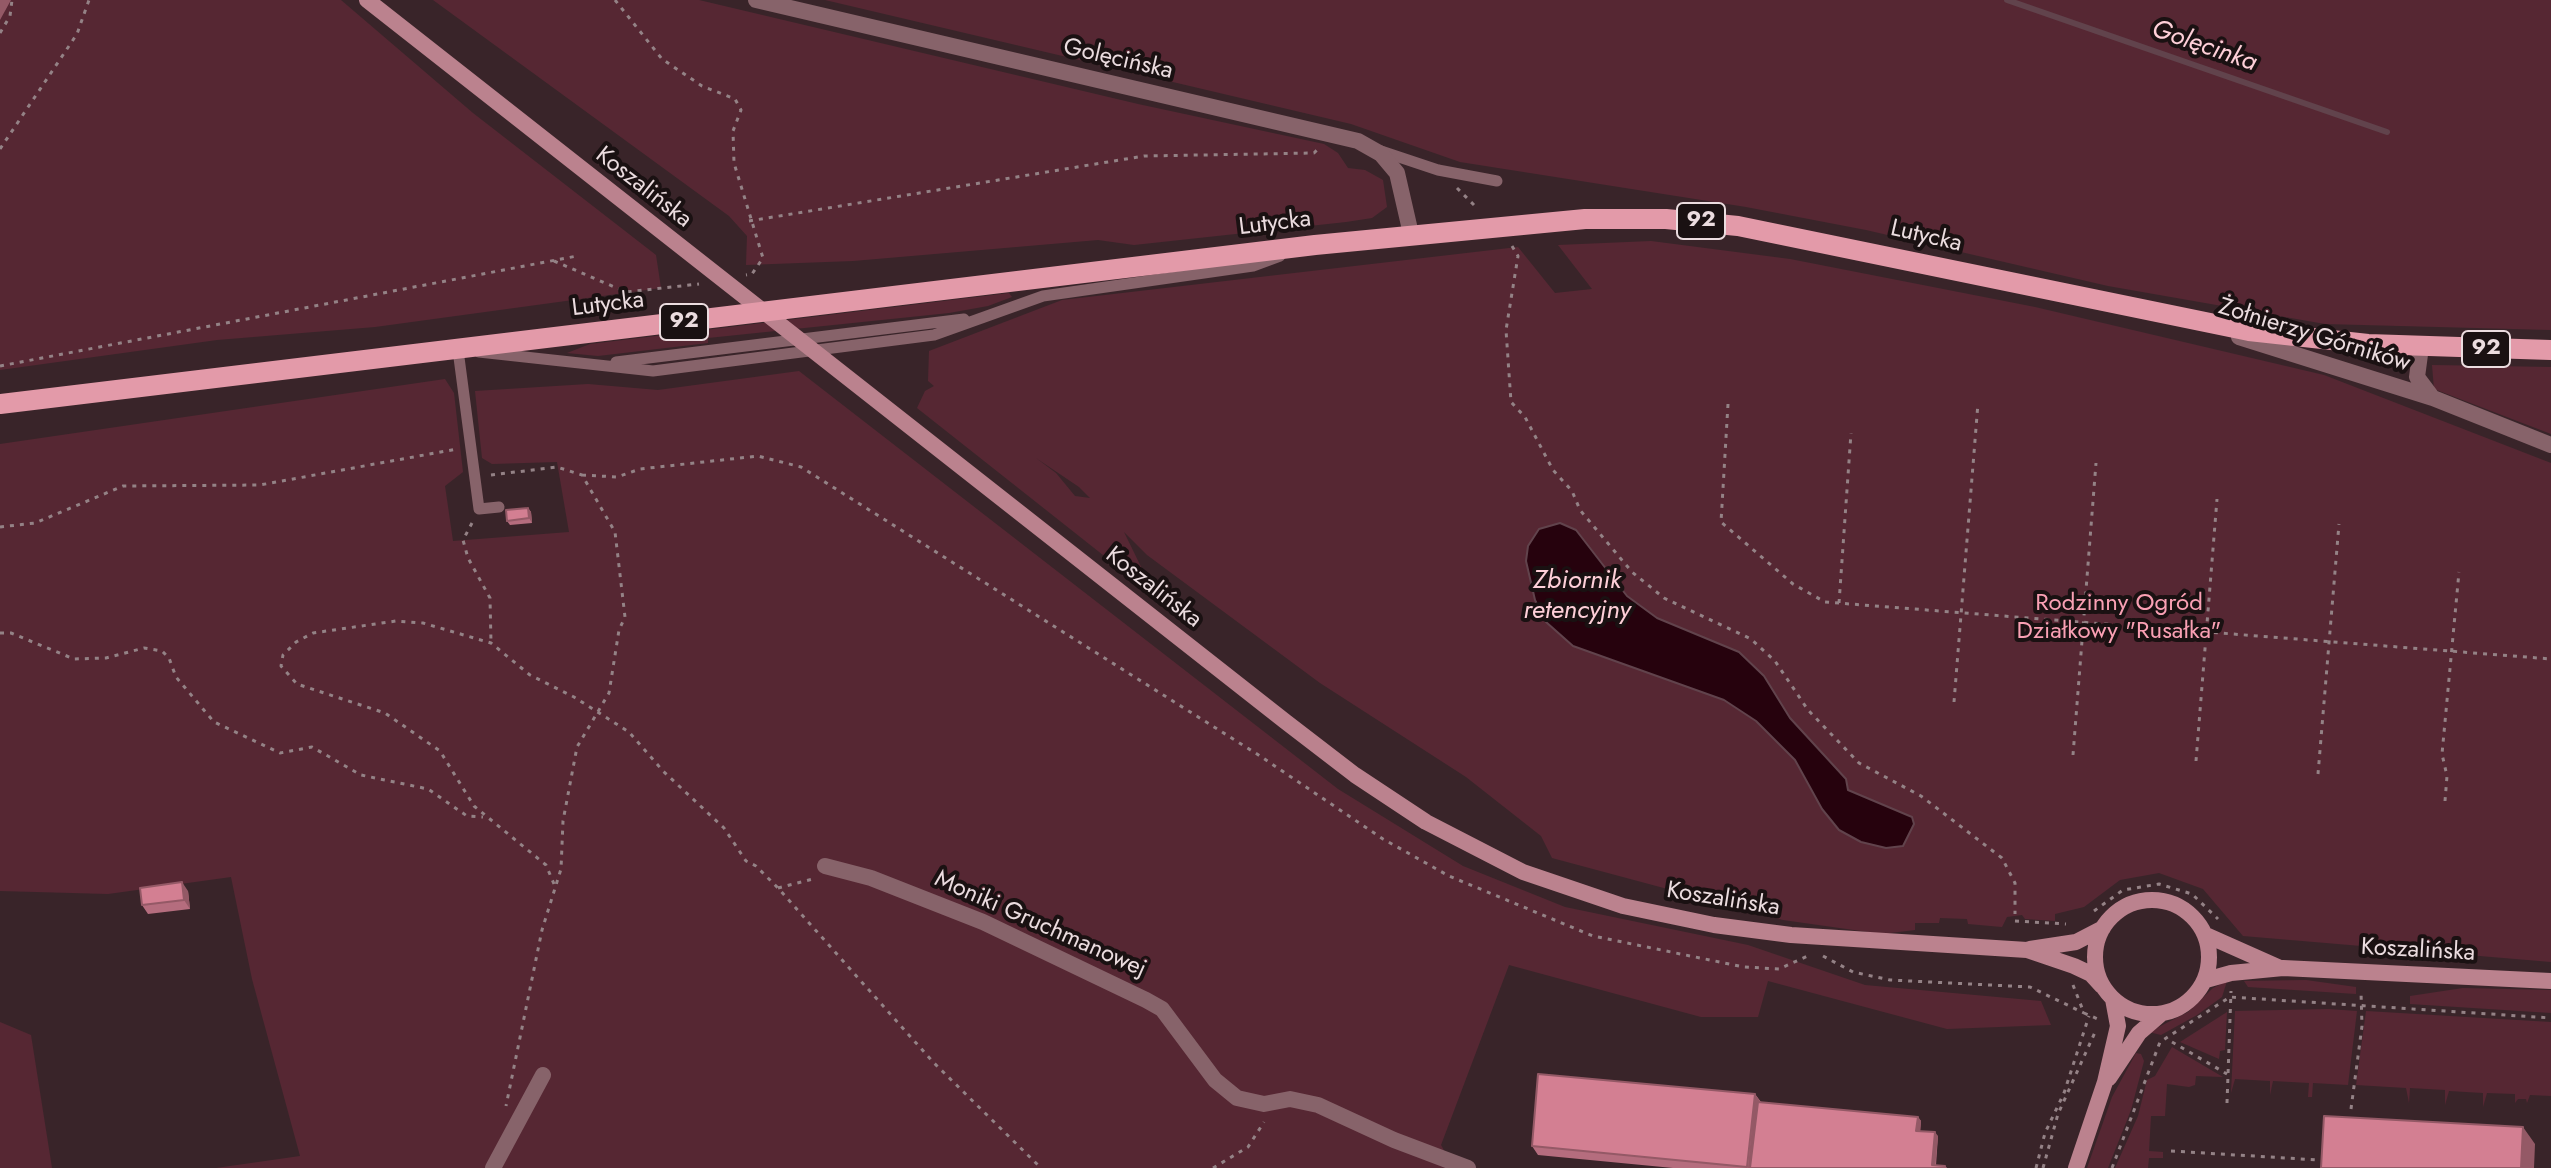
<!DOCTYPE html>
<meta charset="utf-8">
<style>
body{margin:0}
canvas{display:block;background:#392429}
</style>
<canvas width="2551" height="1168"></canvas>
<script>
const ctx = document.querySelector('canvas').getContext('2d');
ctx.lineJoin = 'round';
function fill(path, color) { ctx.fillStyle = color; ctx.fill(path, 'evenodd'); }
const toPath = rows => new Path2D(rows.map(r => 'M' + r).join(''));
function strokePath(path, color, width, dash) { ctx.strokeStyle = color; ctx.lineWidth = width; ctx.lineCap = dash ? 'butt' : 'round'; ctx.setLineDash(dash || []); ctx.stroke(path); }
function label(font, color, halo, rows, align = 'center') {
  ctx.font = font + ' Jost,sans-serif'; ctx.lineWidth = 8; ctx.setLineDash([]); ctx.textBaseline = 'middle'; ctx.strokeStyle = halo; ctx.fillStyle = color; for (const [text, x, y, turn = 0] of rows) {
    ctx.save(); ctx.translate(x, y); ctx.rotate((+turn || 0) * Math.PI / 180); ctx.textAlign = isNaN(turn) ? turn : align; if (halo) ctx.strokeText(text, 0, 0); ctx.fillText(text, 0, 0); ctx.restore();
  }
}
const green = toPath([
 [0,0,341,0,473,113,656,255,661,288,375,327,217,340,0,370],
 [433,0,699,0,1138,104,1324,144,1338,153,1348,168,1365,170,1383,180,1387,207,1372,218,1346,222,1134,245,1098,240,853,261,746,265,747,236,729,216],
 [825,0,2551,0,2551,330,2325,324,2108,286,1866,230,1746,207,1460,162,1351,124],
 [1651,241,1790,259,2035,307,2324,375,2551,463,2551,962,2243,936,2203,889,2159,873,2120,880,2084,907,2055,914,2055,921,2025,919,2022,915,2007,917,2002,927,1968,924,1967,919,1940,918,1939,923,1915,923,1915,930,1882,934,1783,920,1552,858,1541,836,1466,777,1320,683,1147,555,1124,532,1145,575,1177,599,1176,604,1127,574,917,408,925,391,934,386,928,381,929,351,1062,300,1518,247,1555,293,1592,289,1558,245],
 [1036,458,1079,487,1090,498,1075,496,1056,473],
 [1009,293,1012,297,988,306,949,313,708,338,708,343,598,356,567,353,590,344],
 [2432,365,2551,367,2551,434,2434,389],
 [799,371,1338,789,1463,866,1565,907,1748,945,1865,985,2041,1001,2051,1025,1947,1029,1768,981,1758,1017,1701,1017,1509,965,1441,1145,1454,1168,216,1168,300,1156,252,979,231,877,108,894,0,891,0,444,445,379,454,393,463,472,445,486,453,541,569,532,557,462,492,464,482,458,475,391,588,384,658,390],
 [2306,980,2356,987,2356,994,2248,987,2244,981],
 [2227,981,2222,997,2197,1015,2161,1035,2149,1032,2188,1012,2213,988],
 [2463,988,2551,990,2551,1013,2410,1004,2410,996],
 [2328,1009,2357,1011,2348,1085,2313,1083,2312,1097,2308,1097,2309,1083,2273,1081,2270,1095,2270,1081,2235,1079,2231,1093,2235,1011],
 [2366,1011,2551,1022,2551,1096,2530,1095,2527,1103,2526,1099,2518,1099,2515,1103,2515,1094,2487,1093,2483,1107,2483,1093,2449,1091,2445,1105,2445,1090,2410,1088,2409,1103,2406,1088,2356,1085],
 [2227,1012,2225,1050,2220,1051,2219,1059,2180,1042],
 [0,1022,31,1035,52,1168,0,1168],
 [2172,1047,2223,1077,2196,1076,2195,1085,2189,1087,2167,1084,2165,1116,2151,1116,2149,1151,2163,1152,2163,1158,2149,1158,2148,1168,2115,1168,2138,1116,2147,1080,2155,1076],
 [2136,1053,2141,1054,2144,1061,2131,1110,2108,1168,2087,1168,2112,1097]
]);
const water = toPath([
 [1560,523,1576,530,1627,596,1657,618,1739,652,1764,676,1790,718,1846,779,1848,790,1912,817,1914,824,1903,846,1886,848,1861,842,1839,830,1822,809,1795,760,1756,721,1724,700,1573,646,1546,622,1535,600,1526,561,1528,546,1539,529,1560,523]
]);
const stream = toPath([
 [2007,0,2387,132]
]);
const path = toPath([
 [615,0,662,59,702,86,735,99,741,110,733,131,734,163,763,258,752,274,746,275],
 [0,33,10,16,12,0],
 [0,149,77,34,89,0],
 [1457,188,1477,208],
 [749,221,1144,156,1314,153,1318,149],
 [1512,246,1518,256,1506,330,1511,402,1525,417,1553,470,1572,491,1580,510,1632,572,1664,598,1751,639,1775,661,1808,710,1859,763,1921,796,2002,858,2015,883,2015,914],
 [554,261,626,292,699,284],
 [0,366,577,256],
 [1728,404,1721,522,1793,584,1825,602,2551,659],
 [491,475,557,467,582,475,615,532,625,617,619,630,609,693,577,747,563,821,561,869,542,930,506,1106],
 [582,475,617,477,640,469,758,456,801,467,1257,754,1383,839,1449,876,1593,936,1744,967,1779,969,1810,955],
 [472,523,463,540,468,558,490,598,491,643],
 [0,527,35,523,123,486,260,485,457,449],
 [1839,603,1851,433],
 [0,633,11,633,74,659,106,658,144,648,162,651,169,658,176,677,214,722,280,753,312,747,361,775,428,789,467,816,483,817],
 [1954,702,1978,403],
 [2073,755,2096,463],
 [2196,761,2217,499],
 [2318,774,2339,524],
 [2445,801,2447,776,2442,754,2459,572],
 [554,884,546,865,474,806,440,751,385,713,297,684,281,666,283,655,296,642,313,633,396,621,423,623,491,643,530,675,574,697,629,732,663,771,724,828,746,861,756,866,778,888,933,1062,1041,1168],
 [778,888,813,879],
 [2094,911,2123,890,2159,884,2192,894,2218,919],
 [2015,921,2066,924],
 [1823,956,1853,972,1890,980,2030,987,2084,1013],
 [2073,985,2084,1013,2100,1020],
 [2172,1042,2227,1074],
 [2227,1103,2231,991],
 [2351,1109,2362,1026,2361,992],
 [2171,1151,2319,1160],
 [1213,1168,1248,1147,1264,1122],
 [2036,1168,2045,1133,2064,1093,2089,1016],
 [2043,1168,2058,1114,2096,1030],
 [2112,1168,2160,1042,2230,997,2551,1018]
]);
const lane = toPath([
 [1378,150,1438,170,1497,181],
 [462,351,458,350,479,509,499,507],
 [479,352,653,371,934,335,1043,296,1253,266,1280,256],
 [616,362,964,319]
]);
const street = toPath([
 [756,0,1358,141,1381,154,1397,173,1411,234],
 [2239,337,2433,398,2551,445],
 [2421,347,2417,377,2432,397],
 [825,866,871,878,983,922,1146,1000,1162,1009,1215,1080,1237,1098,1264,1104,1290,1099,1318,1105,1394,1140,1468,1168],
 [493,1168,543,1075]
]);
const secondary = toPath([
 [367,0,1286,722,1355,775,1426,822,1523,872,1623,906,1714,925,1791,935,2027,950,2074,966,2091,974,2102,986],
 '2095 957a57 57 0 1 1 114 0a57 57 0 1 1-114 0Z',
 [2206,935,2278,967],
 [2030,949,2076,942,2103,928],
 [2206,980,2231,973,2283,968,2551,981],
 [2109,1078,2139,1033,2161,1014],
 [2076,1168,2105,1082,2118,1026,2113,999]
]);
const primary = toPath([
 [0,404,1315,245,1585,219,1666,219,1738,226,2249,331,2368,344,2551,350]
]);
const wall = toPath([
 [528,508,531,512,532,523,510,525,507,521],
 [188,891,190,909,148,914,142,905],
 [1755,1094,1761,1102,1918,1117,1921,1121,1920,1131,1938,1136,1936,1165,1945,1166,1947,1168,1673,1168,1538,1155,1532,1146]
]);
const shadedWall = toPath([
 [0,0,11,0,0,20],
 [528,508,531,512,532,523,529,518],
 [182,882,188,891,190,909,184,900],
 [1755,1094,1761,1103,1754,1168,1748,1168],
 [1918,1117,1921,1121,1920,1135,1916,1131],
 [2523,1127,2535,1144,2534,1168,2521,1168],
 [1935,1132,1938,1136,1935,1168,1932,1165]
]);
const building = toPath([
 [528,508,529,518,507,521,506,510,528,508],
 [182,882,184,900,142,905,140,888,182,882],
 [1538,1074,1755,1094,1747,1167,1532,1146,1538,1074],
 [1758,1102,1918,1117,1916,1131,1935,1132,1932,1165,1945,1166,1945,1168,1750,1168,1758,1102],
 [2324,1116,2523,1127,2521,1168,2321,1168,2324,1116]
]);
const shields = [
 [1701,221,48],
 [684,322,48],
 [2486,349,48]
];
const shieldNames = [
 ["92",1701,221],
 ["92",684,322],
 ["92",2486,349]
];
const streetNames = [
 ["Golęcińska",1118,60,13],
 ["Koszalińska",643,188,38],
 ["Lutycka",1275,224,-7],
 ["Lutycka",1926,237,13],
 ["Lutycka",608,305,-7],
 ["Żołnierzy Górników",2314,336,17],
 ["Koszalińska",1153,588,38],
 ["Koszalińska",1723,900,9],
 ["Moniki Gruchmanowej",1040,925,24],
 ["Koszalińska",2418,951,3]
];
const parkNames = [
 ["Rodzinny Ogród",2119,604],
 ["Działkowy \"Rusałka\"",2119,632]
];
const waterNames = [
 ["Golęcinka",2204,47,19],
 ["Zbiornik",1577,582],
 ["retencyjny",1577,612]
];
fill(green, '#562733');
fill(water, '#26020d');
strokePath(water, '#61434c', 2);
strokePath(stream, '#61434c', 6);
strokePath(path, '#948286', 3, [4, 6]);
strokePath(lane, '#87636a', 11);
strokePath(street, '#87636a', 16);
strokePath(secondary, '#bb828e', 16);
strokePath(primary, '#e39aa9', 20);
fill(wall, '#b56d7e');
fill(shadedWall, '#945966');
fill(building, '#d37f92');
strokePath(building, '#945966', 2);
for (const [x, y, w] of shields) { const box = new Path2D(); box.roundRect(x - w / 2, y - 18, w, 36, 6); ctx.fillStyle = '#1a1112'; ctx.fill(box); strokePath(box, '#ebdcdf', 2); }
label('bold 22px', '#ebdcdf', null, shieldNames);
label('24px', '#ebdcdf', '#1a1112', streetNames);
label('24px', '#faa0b4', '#1a1112', parkNames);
label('italic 26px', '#fecfd8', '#1a1112', waterNames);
</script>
